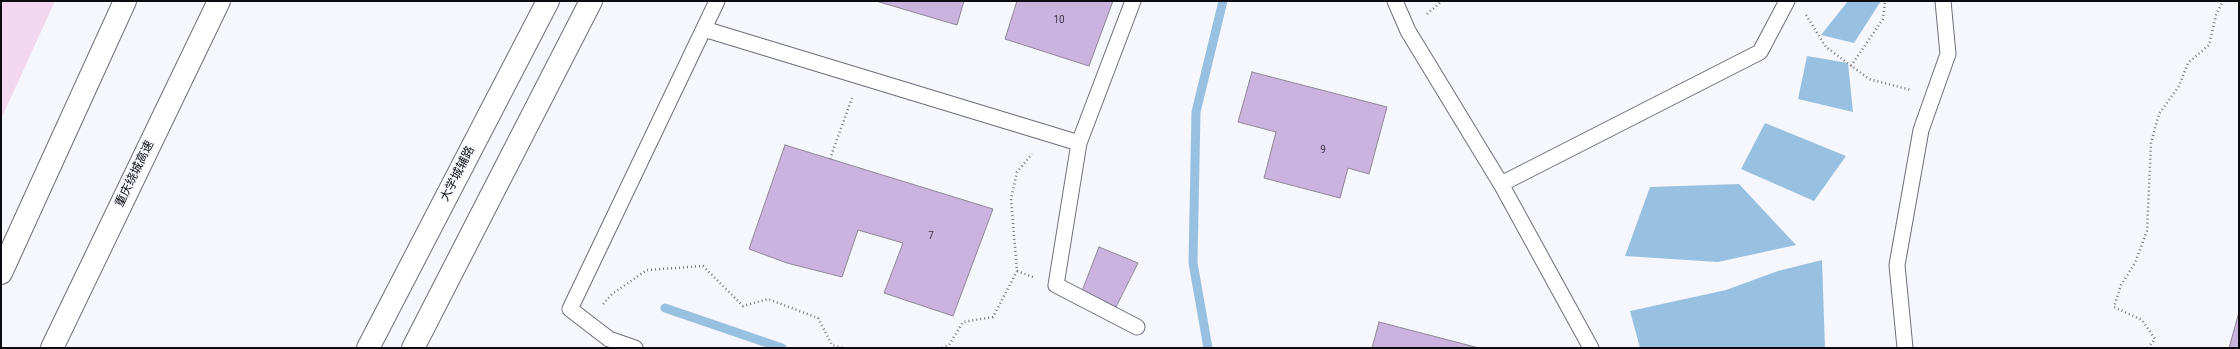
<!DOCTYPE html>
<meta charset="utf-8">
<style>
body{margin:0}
#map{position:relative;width:2240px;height:349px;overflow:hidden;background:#f6f6fd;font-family:Roboto,sans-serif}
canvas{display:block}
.frame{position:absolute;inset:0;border:2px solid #0b0b11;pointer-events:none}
</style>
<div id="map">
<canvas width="2240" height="349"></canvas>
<div class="frame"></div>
</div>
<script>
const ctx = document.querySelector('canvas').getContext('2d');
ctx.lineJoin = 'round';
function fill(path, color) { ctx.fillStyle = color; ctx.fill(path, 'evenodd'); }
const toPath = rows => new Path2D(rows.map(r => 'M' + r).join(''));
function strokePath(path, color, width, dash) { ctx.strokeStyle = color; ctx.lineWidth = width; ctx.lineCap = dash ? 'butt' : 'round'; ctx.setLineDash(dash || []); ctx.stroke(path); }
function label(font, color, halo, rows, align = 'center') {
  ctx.font = font + ' Roboto,"Noto Sans SC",sans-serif'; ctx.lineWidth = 3.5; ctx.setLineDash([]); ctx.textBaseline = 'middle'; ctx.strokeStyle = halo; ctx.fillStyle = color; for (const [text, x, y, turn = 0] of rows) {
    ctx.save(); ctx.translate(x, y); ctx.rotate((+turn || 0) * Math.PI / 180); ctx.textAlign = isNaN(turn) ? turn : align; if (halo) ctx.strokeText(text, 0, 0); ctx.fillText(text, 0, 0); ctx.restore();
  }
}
const green = toPath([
 [1,1,55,1,1,119]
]);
const water = toPath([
 [1848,1,1881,1,1854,43,1821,35],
 [1807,56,1848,63,1853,112,1798,99],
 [1765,123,1846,156,1814,201,1741,169],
 [1739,184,1796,245,1718,262,1625,256,1650,187],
 [1822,260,1825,348,1640,348,1630,311,1726,290,1778,271]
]);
const stream = toPath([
 [665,308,782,348],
 [1208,348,1193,263,1196,112,1223,1]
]);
const building = toPath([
 [876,1,964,1,957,25,876,1],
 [1017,1,1113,1,1089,66,1005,39,1017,1],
 [1252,72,1387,107,1369,174,1348,168,1340,198,1264,178,1276,132,1238,122,1252,72],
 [785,145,993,209,953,316,884,293,903,243,858,230,842,277,787,263,749,249,785,145],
 [1099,247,1138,263,1116,307,1082,291,1099,247],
 [2239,312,2239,348,2229,348,2239,312],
 [1379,322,1479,348,1372,348,1379,322]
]);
const path = toPath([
 [1427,14,1442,1],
 [1806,15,1826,47,1869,79,1911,90],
 [1851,66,1883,19,1885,1],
 [830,159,852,98],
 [1017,271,1033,277],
 [603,304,612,294,647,270,703,266,743,306,768,299,818,318,832,345,843,348],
 [942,348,949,345,963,322,993,317,1017,271,1011,199,1017,172,1032,154],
 [2148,348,2155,339,2142,320,2114,307,2121,285,2135,263,2147,231,2151,143,2159,114,2179,86,2188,63,2209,45,2216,15,2223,1]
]);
const lane = toPath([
 [1133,1,1079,143,1056,285,1137,327],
 [1395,1,1408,31,1501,184,1591,348],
 [704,29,1079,143],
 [1501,184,1760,52,1787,1],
 [635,348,609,339,570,309,717,1],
 [1905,348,1897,265,1921,130,1948,54,1943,1]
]);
const secondary = toPath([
 [368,348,548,1],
 [413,348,591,1]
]);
const highway = toPath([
 [1,273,125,1],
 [52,348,219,1]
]);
const numberNames = [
 ["10",1059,20],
 ["9",1323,150],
 ["7",931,236]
];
const streetNames = [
 ["重庆绕城高速",135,174,-64],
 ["大学城辅路",458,174,-63]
];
fill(green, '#f2d7ef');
fill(water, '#98c1e1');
strokePath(stream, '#98c1e1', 9);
fill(building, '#cab4df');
strokePath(building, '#8e8695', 1);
strokePath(lane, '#6e6e7c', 17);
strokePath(secondary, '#6e6e7c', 24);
strokePath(highway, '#6e6e7c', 24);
strokePath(path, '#76767d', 2.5, [1, 3]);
strokePath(lane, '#fff', 15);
strokePath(secondary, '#fff', 22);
strokePath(highway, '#fff', 22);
label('10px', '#3b3544', null, numberNames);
label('12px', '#0b0b11', '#f6f6fd', streetNames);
</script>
